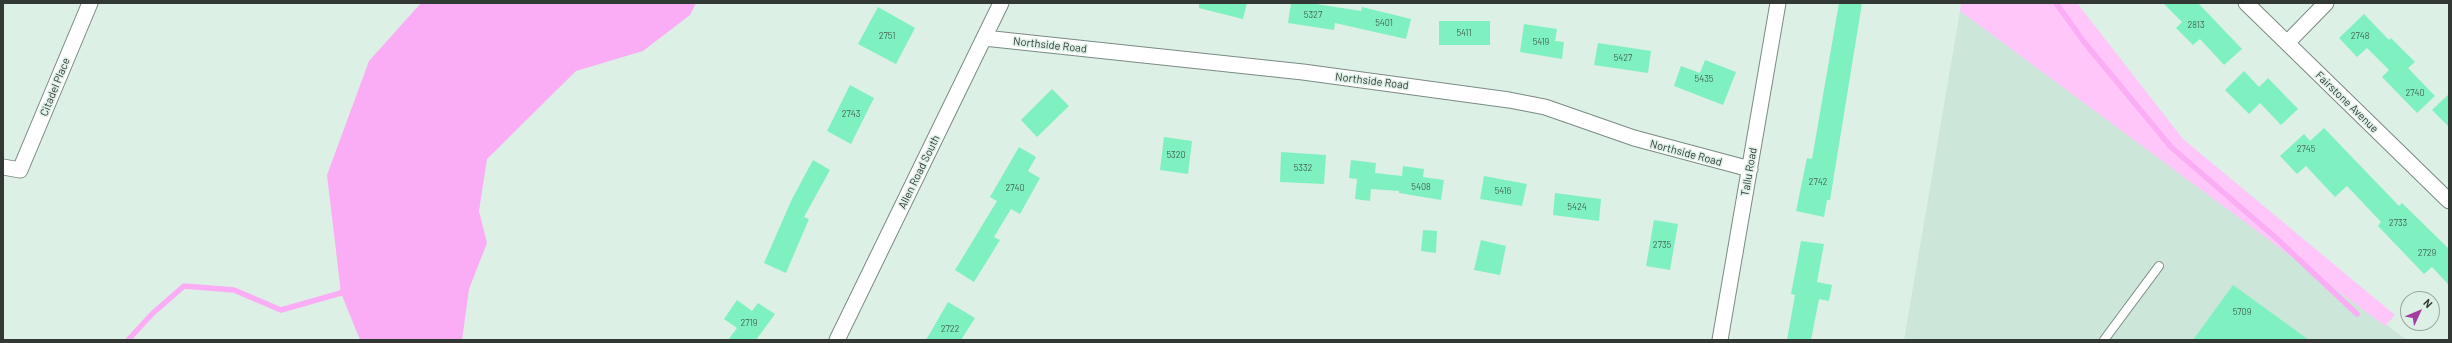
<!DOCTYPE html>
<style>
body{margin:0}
#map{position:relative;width:2452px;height:343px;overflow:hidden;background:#ddf0e6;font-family:Barlow,sans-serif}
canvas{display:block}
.frame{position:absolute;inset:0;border:4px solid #323935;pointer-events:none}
.north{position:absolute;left:2400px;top:291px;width:40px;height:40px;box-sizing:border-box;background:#ddf0e6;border:1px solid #99a79f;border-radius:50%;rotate:46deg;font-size:11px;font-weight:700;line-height:16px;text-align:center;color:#323935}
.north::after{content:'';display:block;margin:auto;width:14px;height:18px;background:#a43da0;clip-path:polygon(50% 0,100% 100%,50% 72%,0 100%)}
</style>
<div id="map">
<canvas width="2452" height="343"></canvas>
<div class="frame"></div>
<div class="north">N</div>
</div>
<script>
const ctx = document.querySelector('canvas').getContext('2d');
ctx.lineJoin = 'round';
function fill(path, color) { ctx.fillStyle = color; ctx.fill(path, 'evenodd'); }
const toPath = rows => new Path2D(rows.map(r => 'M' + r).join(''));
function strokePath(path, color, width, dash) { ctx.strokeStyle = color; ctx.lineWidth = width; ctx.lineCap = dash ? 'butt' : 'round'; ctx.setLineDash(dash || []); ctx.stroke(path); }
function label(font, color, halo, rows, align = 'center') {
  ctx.font = font + ' Barlow,sans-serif'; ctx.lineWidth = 3; ctx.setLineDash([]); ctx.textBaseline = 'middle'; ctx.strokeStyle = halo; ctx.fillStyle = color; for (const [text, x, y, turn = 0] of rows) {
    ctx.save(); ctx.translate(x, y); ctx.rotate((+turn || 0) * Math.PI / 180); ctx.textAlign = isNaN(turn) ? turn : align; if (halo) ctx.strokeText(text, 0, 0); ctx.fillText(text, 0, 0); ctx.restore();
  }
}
const built = toPath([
 [1960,11,2407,340,1904,340]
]);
const green = toPath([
 [1961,3,2077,3,2183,139,2395,315,2385,326,1960,11]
]);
const water = toPath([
 [421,3,696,3,690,15,643,51,576,71,487,159,479,211,487,243,469,289,462,340,360,340,341,293,327,175,369,61]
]);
const stream = toPath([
 [2056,3,2084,42,2171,147,2276,238,2357,314],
 [128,340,153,313,184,286,234,290,281,310,341,293,344,288]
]);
const building = toPath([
 [1199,3,1247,3,1243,19,1199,8],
 [1291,3,1310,3,1361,11,1362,7,1411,19,1406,39,1335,23,1334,30,1288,23],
 [1839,3,1862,3,1830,200,1827,200,1824,217,1796,211,1807,158,1812,159],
 [2163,3,2198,3,2242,49,2224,65,2200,39,2193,45,2176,28,2182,22],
 [878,7,915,28,896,64,858,44],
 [2364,14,2389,40,2391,38,2415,62,2408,68,2435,96,2417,113,2382,77,2389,70,2367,48,2357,57,2339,38],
 [1439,21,1490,21,1490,45,1439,45],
 [1524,24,1557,29,1555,41,1564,42,1562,59,1520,52],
 [1598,43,1651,51,1648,73,1594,65],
 [1705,60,1736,72,1723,105,1674,86,1681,66,1700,73],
 [2244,71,2259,87,2268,78,2298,109,2281,125,2260,103,2249,114,2225,90],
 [850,85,874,98,851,144,827,131],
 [1052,89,1069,106,1037,137,1021,120],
 [2449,94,2449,127,2432,110],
 [2324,128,2399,206,2402,203,2449,249,2449,285,2432,267,2424,274,2378,226,2381,222,2347,186,2335,197,2306,166,2297,174,2280,156,2304,134,2310,141],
 [1164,137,1192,141,1188,174,1160,170],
 [1019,147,1036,157,1028,171,1040,178,1020,214,1011,209,994,237,1000,240,974,282,955,270,997,201,990,197],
 [1281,152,1326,155,1324,184,1280,182],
 [813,160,830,170,804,217,809,219,786,273,764,263,792,199],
 [1351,160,1376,163,1375,173,1402,176,1403,166,1424,169,1423,177,1444,180,1441,200,1399,193,1399,191,1371,189,1370,201,1355,199,1357,179,1349,178],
 [1484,176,1527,184,1522,206,1480,199],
 [1555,193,1601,199,1599,221,1553,215],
 [1654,220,1678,224,1670,270,1646,266],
 [1423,230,1437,231,1436,253,1421,251],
 [1481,240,1506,246,1500,275,1474,270],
 [1801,241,1824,244,1817,282,1832,285,1829,301,1819,299,1811,340,1787,340,1795,295,1791,294],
 [2233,285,2309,340,2193,340],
 [737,300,752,311,758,303,775,314,756,340,728,340,737,328,724,319],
 [948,302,975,318,961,340,926,340]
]);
const service = toPath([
 [2104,340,2159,266]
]);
const minor = toPath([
 [2246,3,2449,201],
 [984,38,1303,72,1509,100,1545,107,1634,138,1750,169],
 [2287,43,2326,3],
 [3,167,20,170,90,3],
 [837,340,1001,3],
 [1720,340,1778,3]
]);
const numberNames = [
 ["5327",1313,15],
 ["5401",1384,23],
 ["2813",2196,25],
 ["5411",1464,33],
 ["2751",887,36],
 ["2748",2360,36],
 ["5419",1541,42],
 ["5427",1623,58],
 ["5435",1704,79],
 ["2740",2415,93],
 ["2743",851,114],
 ["2745",2306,149],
 ["5320",1176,155],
 ["5332",1303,168],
 ["2742",1818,182],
 ["5408",1421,187],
 ["2740",1015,188],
 ["5416",1503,191],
 ["5424",1577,207],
 ["2733",2398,223],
 ["2735",1662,245],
 ["2729",2427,253],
 ["5709",2242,312],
 ["2719",749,323],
 ["2722",950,329]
];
const streetNames = [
 ["Northside Road",1050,45,6],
 ["Northside Road",1372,81,7],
 ["Citadel Place",55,87,-68],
 ["Fairstone Avenue",2347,102,44],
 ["Northside Road",1686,153,15],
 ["Allen Road South",919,172,-64],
 ["Tallu Road",1749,172,-80]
];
fill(built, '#cce7d9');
fill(green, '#fec6f9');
fill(water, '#faadf4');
strokePath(stream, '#faadf4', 5.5);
fill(building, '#7ff0bf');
strokePath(service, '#7a8b83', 10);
strokePath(minor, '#7a8b83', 17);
strokePath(service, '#fff', 8);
strokePath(minor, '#fff', 15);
label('9px', '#456758', null, numberNames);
label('11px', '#323935', '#ddf0e6', streetNames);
</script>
